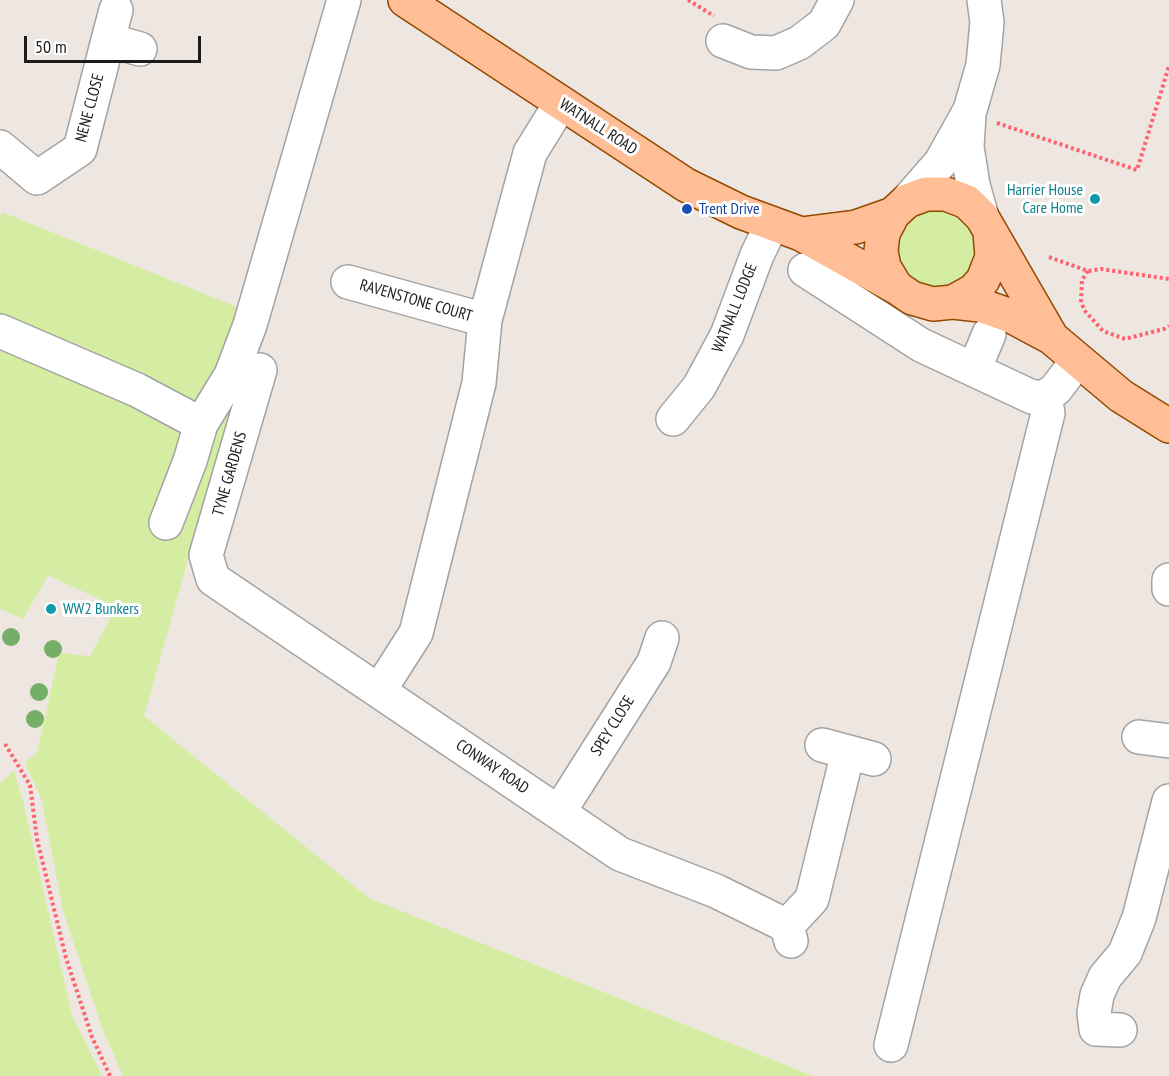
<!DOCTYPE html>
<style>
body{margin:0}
#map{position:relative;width:1169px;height:1076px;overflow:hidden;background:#eee7e1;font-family:"PT Sans Narrow",sans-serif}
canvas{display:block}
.scale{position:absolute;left:24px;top:36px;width:177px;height:27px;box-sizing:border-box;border:3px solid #1c1c1c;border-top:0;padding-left:8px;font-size:18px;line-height:21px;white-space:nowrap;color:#1c1c1c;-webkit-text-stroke:4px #fff;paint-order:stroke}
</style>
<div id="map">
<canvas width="1169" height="1076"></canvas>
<div class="scale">50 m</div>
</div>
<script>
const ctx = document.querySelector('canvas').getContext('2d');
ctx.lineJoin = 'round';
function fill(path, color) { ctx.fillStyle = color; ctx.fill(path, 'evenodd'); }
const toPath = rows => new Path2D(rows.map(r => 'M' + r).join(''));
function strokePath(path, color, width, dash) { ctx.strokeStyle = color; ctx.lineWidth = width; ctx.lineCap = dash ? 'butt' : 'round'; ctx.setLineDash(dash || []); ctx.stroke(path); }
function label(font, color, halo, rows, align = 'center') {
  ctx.font = font + ' "PT Sans Narrow",sans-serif'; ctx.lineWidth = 6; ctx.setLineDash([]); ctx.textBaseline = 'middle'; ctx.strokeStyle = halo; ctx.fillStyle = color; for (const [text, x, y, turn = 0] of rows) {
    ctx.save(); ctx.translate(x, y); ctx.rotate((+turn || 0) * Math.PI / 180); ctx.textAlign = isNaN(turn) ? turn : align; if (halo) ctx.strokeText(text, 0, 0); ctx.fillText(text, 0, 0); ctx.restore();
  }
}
const grass = toPath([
 '896 248a40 40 0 1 1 80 0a40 40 0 1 1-80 0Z',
 [2,212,257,315,144,716,369,898,813,1076,123,1076,102,1028,63,911,42,801,25,762,37,753,59,653,90,656,116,607,48,575,23,619,0,609,0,217],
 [14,771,23,801,72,1015,102,1076,0,1076,0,783]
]);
const path = toPath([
 [688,0,714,16],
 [997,123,1137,170,1169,66],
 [1049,257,1088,271,1101,269,1169,279],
 [1088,271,1082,280,1081,300,1084,310,1103,331,1125,339,1164,329,1169,326],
 [5,744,30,785,37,839,66,958,92,1037,110,1076]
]);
const minor = toPath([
 [108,40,116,10],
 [723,41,751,52,776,53,799,43,824,24,837,0],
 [969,114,967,147,973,185,982,217],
 [0,147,37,178,80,149,108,40,140,49],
 [907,201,941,162,970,110,983,65,987,22,984,0],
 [805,270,921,345,1032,397,1045,397,1056,389,1077,361],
 [348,282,485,320],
 [0,331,137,390,201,424],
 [260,370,206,555,213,579,620,854,716,891,787,926],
 [974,370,989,334],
 [673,419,699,387,727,335,757,255,772,224],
 [166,523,190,461,201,424,231,375,250,325,344,0],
 [1169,580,1169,589],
 [379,691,416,633,479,383,485,320,530,153,561,103],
 [1139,737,1169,741],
 [822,745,874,759],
 [559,812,654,662,662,638],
 [791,941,787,926,812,899,848,752],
 [1120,1030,1096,1029,1094,1013,1097,995,1105,977,1125,953,1139,918,1169,801],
 [891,1045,1048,413,1045,397]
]);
const major = toPath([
 [405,0,686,185,741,212,801,234,896,287,912,298,933,304,953,302,980,305,1011,316,1052,338,1121,396,1169,426],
 [801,234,856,227,893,214],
 [896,287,884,267,881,251,883,233,893,214,907,201,926,194,946,194,967,202,982,217,1052,338],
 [953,302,973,291,983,280,992,257,990,232]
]);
const trees = [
 [11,637],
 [53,649],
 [39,692],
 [35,719]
];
const markers = [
 [1095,199,6,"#0f9aa8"],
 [687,209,6,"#1a4fb4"],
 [51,609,6,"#0f9aa8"]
];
const streetNames = [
 ["NENE CLOSE",90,108,-75],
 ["WATNALL ROAD",598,127,33],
 ["RAVENSTONE COURT",416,301,16],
 ["WATNALL LODGE",735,308,-68],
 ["TYNE GARDENS",230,474,-74],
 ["SPEY CLOSE",613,726,-58],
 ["CONWAY ROAD",492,767,34]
];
const cultureNames = [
 ["Harrier House",1083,190],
 ["Care Home",1083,208],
 ["WW2 Bunkers",63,609,"left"]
];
const transitNames = [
 ["Trent Drive",699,209]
];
fill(grass, '#d4eda2');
strokePath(minor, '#a3a3a3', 36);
strokePath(major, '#944900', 36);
strokePath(path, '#ff616d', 4, [3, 3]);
strokePath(minor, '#fff', 33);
strokePath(major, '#ffbe95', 33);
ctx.fillStyle = '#74ae67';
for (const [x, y] of trees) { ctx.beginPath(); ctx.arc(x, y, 9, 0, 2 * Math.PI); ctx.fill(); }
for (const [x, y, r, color] of markers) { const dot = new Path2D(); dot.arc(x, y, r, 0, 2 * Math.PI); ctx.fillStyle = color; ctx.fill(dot); strokePath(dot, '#fff', 2); }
label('16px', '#1c1c1c', '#fff', streetNames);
label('16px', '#0d838f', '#fff', cultureNames, 'right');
label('16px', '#164399', '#fff', transitNames, 'left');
</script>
